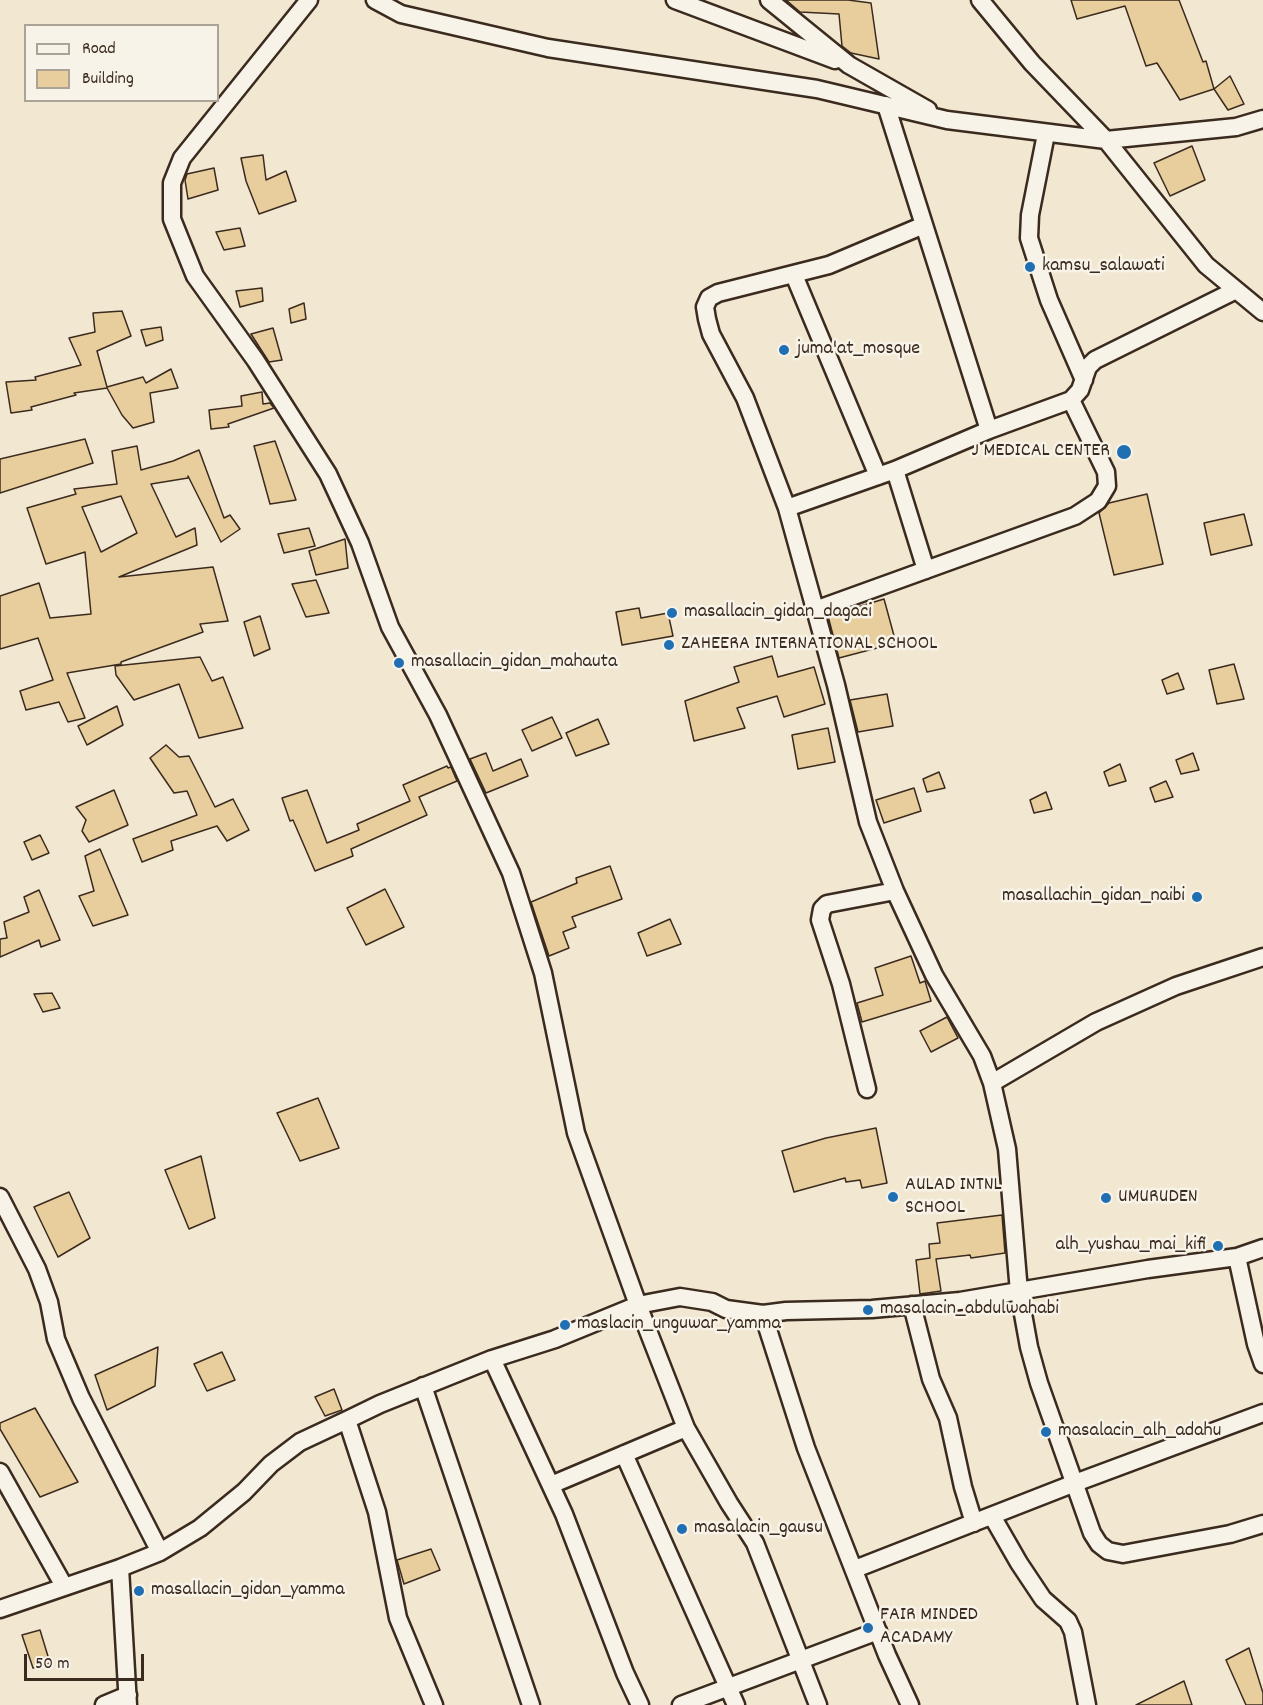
<!DOCTYPE html>
<style>
body{margin:0}
#map{position:relative;width:1263px;height:1705px;overflow:hidden;background:#f2e8d2;font-family:Dekko,sans-serif}
canvas{display:block}
.legend{position:absolute;left:24px;top:24px;width:195px;height:78px;box-sizing:border-box;background:#f7f3e8;border:2px solid #aca397;margin:0;padding:8px 10px;list-style:none;font-size:18px;color:#3b2a1e}
.legend li{display:flex;align-items:center;gap:12px;height:30px}
.legend b{width:30px;border:2px solid #aca397}
.scale{position:absolute;left:24px;top:1654px;width:120px;height:27px;box-sizing:border-box;border:3px solid #3b2a1e;border-top:0;padding-left:8px;font-size:18px;line-height:21px;white-space:nowrap;color:#3b2a1e;-webkit-text-stroke:4px #f7f3e8;paint-order:stroke}
</style>
<div id="map">
<canvas width="1263" height="1705"></canvas>
<ul class="legend">
<li><b style="height:8px;background:#f7f3e8"></b>Road</li>
<li><b style="height:16px;background:#e8ce9d"></b>Building</li>
</ul>
<div class="scale">50 m</div>
</div>
<script>
const ctx = document.querySelector('canvas').getContext('2d');
ctx.lineJoin = 'round';
function fill(path, color) { ctx.fillStyle = color; ctx.fill(path, 'evenodd'); }
const toPath = rows => new Path2D(rows.map(r => 'M' + r).join(''));
function strokePath(path, color, width, dash) { ctx.strokeStyle = color; ctx.lineWidth = width; ctx.lineCap = dash ? 'butt' : 'round'; ctx.setLineDash(dash || []); ctx.stroke(path); }
function label(font, color, halo, rows, align = 'center') {
  ctx.font = font + ' Dekko,sans-serif'; ctx.lineWidth = 5; ctx.setLineDash([]); ctx.textBaseline = 'middle'; ctx.strokeStyle = halo; ctx.fillStyle = color; for (const [text, x, y, turn = 0] of rows) {
    ctx.save(); ctx.translate(x, y); ctx.rotate((+turn || 0) * Math.PI / 180); ctx.textAlign = isNaN(turn) ? turn : align; if (halo) ctx.strokeText(text, 0, 0); ctx.fillText(text, 0, 0); ctx.restore();
  }
}
const building = toPath([
 [786,0,848,0,871,3,879,59,851,53,842,46,839,14,800,12,786,0],
 [1071,0,1179,0,1203,62,1206,61,1214,89,1180,100,1157,63,1146,66,1125,6,1077,19,1071,0],
 [1230,76,1244,104,1228,110,1214,89,1230,76],
 [1192,146,1205,180,1170,196,1154,163,1192,146],
 [263,155,266,180,286,171,296,201,259,214,246,181,241,158,263,155],
 [214,168,218,190,188,199,185,180,187,174,214,168],
 [240,228,245,246,224,250,216,232,240,228],
 [262,288,263,301,240,307,236,291,262,288],
 [304,303,306,319,291,323,289,309,304,303],
 [122,311,131,336,97,351,107,387,143,377,146,383,171,369,178,388,150,393,154,422,133,428,122,415,107,388,74,393,76,395,31,407,32,410,11,413,6,382,36,380,35,377,81,365,69,338,95,332,93,313,122,311],
 [161,327,163,340,146,346,141,330,161,327],
 [273,328,282,360,269,362,251,334,273,328],
 [262,392,263,404,270,403,274,408,228,424,229,427,211,429,209,410,242,406,241,396,262,392],
 [85,439,93,463,0,493,0,459,85,439],
 [275,441,296,500,270,504,254,446,275,441],
 [137,446,141,470,173,461,199,450,224,518,230,515,240,529,221,542,188,476,188,478,151,484,176,537,195,528,197,545,119,577,213,567,228,621,200,624,203,632,121,662,121,664,67,673,85,718,68,722,59,702,26,710,20,691,53,680,38,638,0,649,0,596,39,583,50,618,91,614,85,552,46,564,27,508,76,494,74,489,117,484,112,451,137,446],
 [121,496,137,533,101,552,82,507,121,496],
 [1147,494,1163,564,1114,575,1099,513,1109,503,1147,494],
 [1244,514,1252,545,1211,555,1204,523,1244,514],
 [309,528,315,546,284,553,278,534,309,528],
 [345,539,348,568,316,575,309,551,345,539],
 [316,580,329,613,306,617,292,584,316,580],
 [884,599,896,643,839,658,828,616,884,599],
 [639,608,641,618,668,613,673,636,622,645,616,612,639,608],
 [260,616,270,649,254,656,244,622,260,616],
 [772,656,778,677,814,667,825,704,784,717,777,696,737,708,745,728,694,741,685,701,739,682,734,667,772,656],
 [200,657,212,681,223,677,243,728,199,738,179,684,134,700,116,675,115,666,200,657],
 [1234,664,1244,699,1217,704,1209,670,1234,664],
 [1178,673,1184,689,1167,694,1162,680,1178,673],
 [887,694,893,726,858,732,850,700,887,694],
 [117,706,123,725,87,745,78,726,117,706],
 [552,717,562,738,532,751,522,730,552,717],
 [598,719,609,744,576,756,566,733,598,719],
 [828,728,835,762,798,769,792,735,828,728],
 [166,745,179,757,189,756,215,807,233,799,249,830,227,841,217,826,171,841,173,850,142,862,133,839,197,815,187,791,174,793,150,758,166,745],
 [486,753,493,771,521,759,528,776,486,793,470,759,486,753],
 [1193,753,1199,770,1181,774,1176,760,1193,753],
 [1120,764,1126,781,1109,786,1104,772,1120,764],
 [447,766,448,768,451,767,457,781,419,797,427,815,351,849,353,856,315,871,293,820,290,821,282,798,307,790,327,843,359,830,357,824,410,801,403,785,447,766],
 [939,772,945,788,927,792,923,779,939,772],
 [1166,781,1173,797,1155,802,1150,788,1166,781],
 [914,788,921,811,884,823,876,800,914,788],
 [114,790,128,825,89,842,82,831,86,820,76,807,114,790],
 [1046,792,1052,809,1034,813,1030,800,1046,792],
 [40,835,49,853,32,860,24,842,40,835],
 [100,849,128,915,93,926,79,896,94,891,85,856,100,849],
 [610,866,622,899,572,917,576,927,563,932,569,948,549,956,531,902,577,883,576,878,610,866],
 [385,889,404,927,366,945,347,908,385,889],
 [39,890,60,940,41,947,39,940,0,957,0,939,7,938,4,922,29,912,24,897,39,890],
 [670,919,681,944,647,956,638,933,670,919],
 [911,956,920,983,925,981,931,1001,862,1022,857,1003,883,995,875,968,911,956],
 [52,993,60,1008,43,1012,34,994,52,993],
 [947,1017,958,1038,931,1052,920,1031,947,1017],
 [318,1098,339,1148,300,1161,277,1113,318,1098],
 [876,1128,887,1183,862,1188,860,1180,846,1182,845,1178,794,1192,782,1151,826,1138,876,1128],
 [201,1156,215,1218,189,1229,165,1170,201,1156],
 [69,1192,90,1238,58,1257,34,1207,69,1192],
 [1002,1215,1005,1253,971,1258,970,1255,936,1259,941,1291,920,1294,916,1260,930,1258,929,1244,940,1243,937,1223,1002,1215],
 [158,1347,155,1386,107,1410,95,1375,158,1347],
 [222,1352,235,1380,207,1391,194,1364,222,1352],
 [334,1389,342,1410,325,1416,315,1397,334,1389],
 [35,1408,78,1482,40,1497,0,1429,0,1423,35,1408],
 [431,1549,440,1570,404,1584,397,1560,431,1549],
 [40,1630,50,1663,33,1668,22,1635,40,1630],
 [1249,1648,1263,1693,1263,1705,1246,1705,1226,1660,1249,1648],
 [1184,1681,1192,1705,1136,1705,1184,1681]
]);
const street = toPath([
 [309,0,182,158,172,183,172,219,195,276,256,361,328,474,360,543,390,627,438,715,511,873,543,973,576,1133,638,1305,686,1428,729,1503,755,1543,818,1705],
 [375,0,401,14,548,48,817,89,947,120,1106,140,1206,265,1263,312],
 [675,0,835,60],
 [769,0,849,65,928,110],
 [980,0,1032,63,1106,140,1236,127,1263,119],
 [886,105,989,430],
 [1046,134,1030,215,1029,238,1049,300,1084,380],
 [924,225,829,265,718,293,709,298,705,307,707,319,711,334,745,398,787,508,836,685,868,822,895,891,934,975,982,1056,992,1083,1007,1149,1019,1292,1029,1347,1039,1383,1092,1533,1099,1544,1108,1551,1123,1554,1230,1534,1263,1524],
 [794,275,878,476],
 [895,470,926,570],
 [787,508,895,470,989,430,1071,400,1080,390,1088,367,1095,360,1236,290],
 [815,610,1075,516,1098,501,1107,486,1106,472,1071,400],
 [992,1083,1096,1022,1176,986,1263,957],
 [867,1089,841,984,820,920,822,909,827,904,895,891],
 [0,1197,37,1269,49,1302,56,1339,81,1398,160,1552],
 [1237,1257,1256,1344,1263,1364],
 [912,1305,931,1379,948,1418,963,1487,974,1523],
 [763,1314,806,1448,887,1655,910,1705],
 [492,1359,564,1514,625,1673,640,1705],
 [423,1386,531,1705],
 [347,1420,377,1512,398,1618,434,1705],
 [624,1454,736,1705],
 [0,1472,64,1586],
 [551,1485,686,1428],
 [992,1516,1019,1563,1043,1599,1068,1621,1073,1632,1087,1705],
 [120,1568,128,1705],
 [855,1569,1075,1483,1263,1413],
 [0,1609,120,1568,160,1552,200,1528,244,1492,271,1464,300,1442,347,1420,380,1404,492,1359,555,1339,638,1305,680,1297,712,1302,726,1309,763,1314,786,1311,872,1309,960,1301,1148,1269,1237,1257,1263,1248],
 [104,1705,128,1695],
 [681,1705,878,1631]
]);
const markers = [
 [1030,267,6,"#1f6fb2"],
 [784,350,6,"#1f6fb2"],
 [1124,452,8,"#1f6fb2"],
 [672,613,6,"#1f6fb2"],
 [669,645,6,"#1f6fb2"],
 [399,663,6,"#1f6fb2"],
 [1197,897,6,"#1f6fb2"],
 [893,1197,6,"#1f6fb2"],
 [1106,1198,6,"#1f6fb2"],
 [1218,1246,6,"#1f6fb2"],
 [868,1310,6,"#1f6fb2"],
 [565,1325,6,"#1f6fb2"],
 [1046,1432,6,"#1f6fb2"],
 [682,1529,6,"#1f6fb2"],
 [139,1591,6,"#1f6fb2"],
 [868,1628,6,"#1f6fb2"]
];
const poiNames = [
 ["kamsu_salawati",1042,267],
 ["juma'at_mosque",796,350],
 ["J MEDICAL CENTER",1110,452,"right"],
 ["masallacin_gidan_dagaci",684,613],
 ["ZAHEERA INTERNATIONAL SCHOOL",681,645],
 ["masallacin_gidan_mahauta",411,663],
 ["masallachin_gidan_naibi",1185,897,"right"],
 ["AULAD INTNL",905,1186],
 ["SCHOOL",905,1209],
 ["UMURUDEN",1118,1198],
 ["alh_yushau_mai_kifi",1206,1246,"right"],
 ["masalacin_abdulwahabi",880,1310],
 ["maslacin_unguwar_yamma",577,1325],
 ["masalacin_alh_adahu",1058,1432],
 ["masalacin_gausu",694,1529],
 ["masallacin_gidan_yamma",151,1591],
 ["FAIR MINDED",880,1616],
 ["ACADAMY",880,1639]
];
fill(building, '#e8ce9d');
strokePath(building, '#3b2a1e', 1.5);
strokePath(street, '#3b2a1e', 21);
strokePath(street, '#f7f3e8', 16);
for (const [x, y, r, color] of markers) { const dot = new Path2D(); dot.arc(x, y, r, 0, 2 * Math.PI); ctx.fillStyle = color; ctx.fill(dot); strokePath(dot, '#f7f3e8', 2); }
label('20px', '#3b2a1e', '#f7f3e8', poiNames, 'left');
</script>
